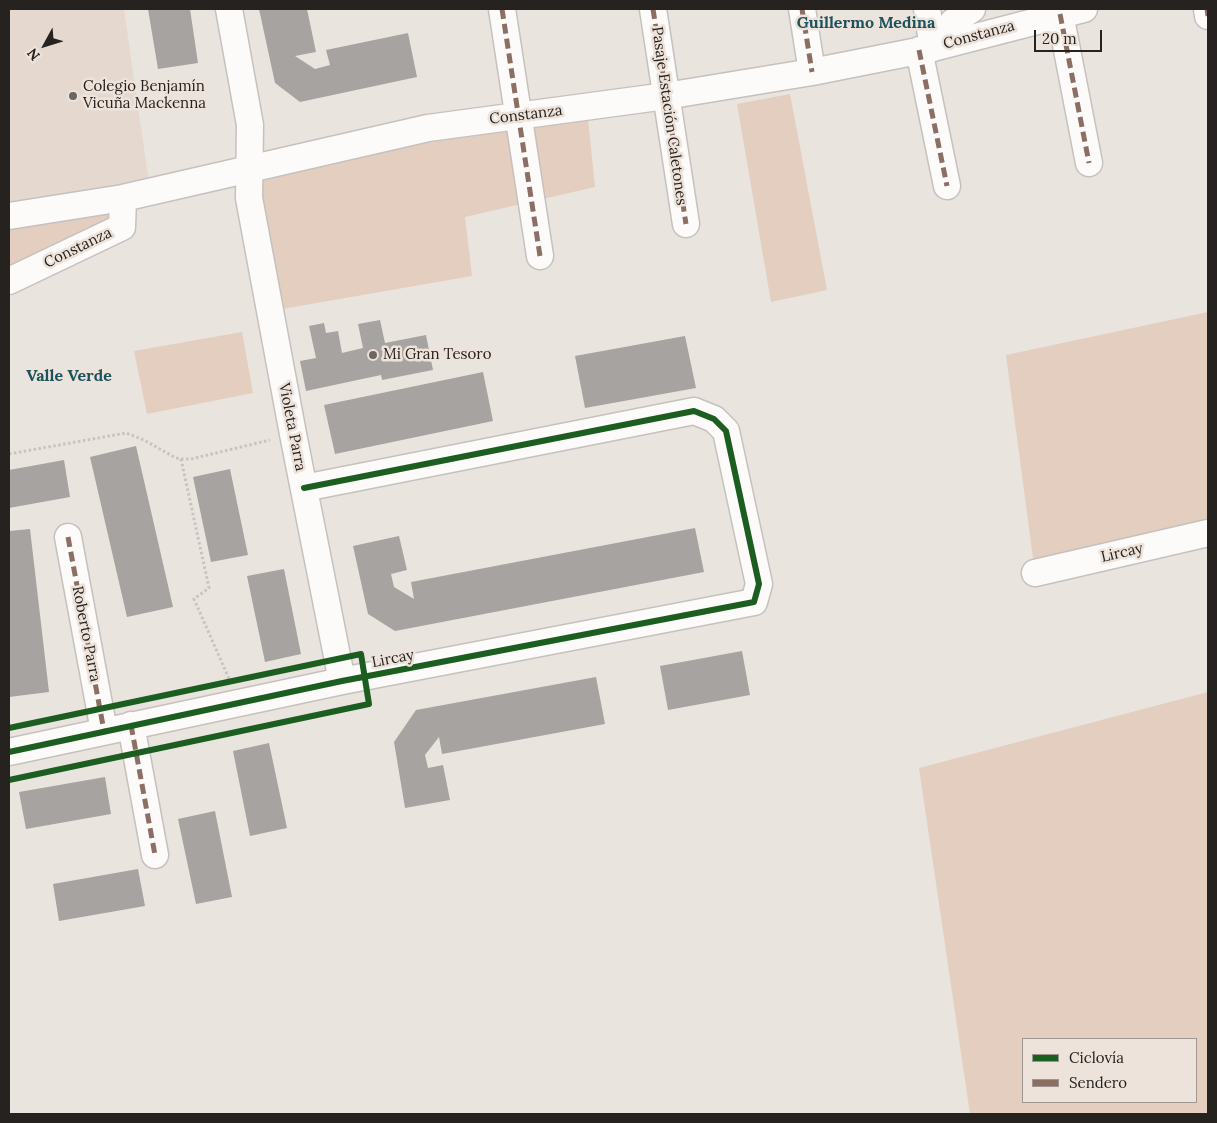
<!DOCTYPE html>
<meta charset="utf-8">
<style>
body{margin:0}
#map{position:relative;width:1217px;height:1123px;overflow:hidden;background:#eae4df;font-family:Lora,serif}
canvas{display:block}
.frame{position:absolute;inset:0;border:10px solid #26221f;pointer-events:none}
.legend{position:absolute;left:1022px;top:1038px;width:175px;height:65px;box-sizing:border-box;background:#eee3db;border:1px solid #9e9690;margin:0;padding:6px 9px;list-style:none;font-size:15px;color:#26221f}
.legend li{display:flex;align-items:center;gap:10px;height:25px}
.legend b{width:25px;border:1px solid #9e9690}
.north{position:absolute;left:20px;top:20px;width:50px;height:50px;-webkit-text-stroke:4px #eee3db;paint-order:stroke;rotate:231deg;font-size:14px;font-weight:700;line-height:20px;text-align:center;color:#26221f}
.north::after{content:'';display:block;margin:auto;width:18px;height:22px;background:#26221f;clip-path:polygon(50% 0,100% 100%,50% 72%,0 100%)}
.scale{position:absolute;left:1034px;top:30px;width:68px;height:22px;box-sizing:border-box;border:2px solid #26221f;border-top:0;padding-left:6px;font-size:15px;line-height:18px;white-space:nowrap;color:#26221f;-webkit-text-stroke:4px #eee3db;paint-order:stroke}
</style>
<div id="map">
<canvas width="1217" height="1123"></canvas>
<div class="frame"></div>
<ul class="legend">
<li><b style="height:6px;background:#1b5e20"></b>Ciclovía</li>
<li><b style="height:6px;background:#8d6e63"></b>Sendero</li>
</ul>
<div class="north">N</div>
<div class="scale">20 m</div>
</div>
<script>
const ctx = document.querySelector('canvas').getContext('2d');
ctx.lineJoin = 'round';
function fill(path, color) { ctx.fillStyle = color; ctx.fill(path, 'evenodd'); }
const toPath = rows => new Path2D(rows.map(r => 'M' + r).join(''));
function strokePath(path, color, width, dash) { ctx.strokeStyle = color; ctx.lineWidth = width; ctx.lineCap = dash ? 'butt' : 'round'; ctx.setLineDash(dash || []); ctx.stroke(path); }
function label(font, color, halo, rows, align = 'center') {
  ctx.font = font + ' Lora,serif'; ctx.lineWidth = 5; ctx.setLineDash([]); ctx.textBaseline = 'middle'; ctx.strokeStyle = halo; ctx.fillStyle = color; for (const [text, x, y, turn = 0] of rows) {
    ctx.save(); ctx.translate(x, y); ctx.rotate((+turn || 0) * Math.PI / 180); ctx.textAlign = isNaN(turn) ? turn : align; if (halo) ctx.strokeText(text, 0, 0); ctx.fillText(text, 0, 0); ctx.restore();
  }
}
const built = toPath([
 [9,9,124,9,149,183,9,204]
]);
const green = toPath([
 [790,94,827,290,771,302,737,104],
 [588,119,595,187,465,217,472,276,282,309,255,183,438,137],
 [110,211,110,219,9,267,9,227],
 [1208,312,1208,533,1035,573,1006,355],
 [242,332,253,393,147,414,134,351],
 [1208,692,1208,1114,970,1114,919,768],
 [1196,1039,1196,1102,1023,1102,1023,1039]
]);
const building = toPath([
 [148,9,190,9,198,63,158,69],
 [259,9,307,9,316,52,295,56,315,69,330,65,326,50,408,33,417,77,300,102,275,83],
 [380,320,385,343,426,335,433,370,382,380,381,375,306,391,300,361,316,358,309,326,324,323,326,333,338,331,342,353,363,348,358,324],
 [685,336,696,388,585,408,575,356],
 [483,372,493,421,335,454,324,405],
 [136,446,173,607,127,617,90,457],
 [64,460,70,497,9,508,9,470],
 [230,469,248,555,211,562,193,477],
 [695,528,704,572,395,631,368,614,353,546,399,536,407,570,391,574,394,587,414,599,411,582],
 [30,529,49,692,9,697,9,531],
 [284,569,301,654,265,662,247,576],
 [742,651,750,695,668,710,660,666],
 [596,677,605,724,442,754,439,737,425,755,428,768,443,765,450,800,405,808,394,742,416,710],
 [269,743,287,828,250,836,233,751],
 [105,777,111,814,26,829,19,792],
 [215,811,232,897,196,904,178,819],
 [138,869,145,906,59,921,53,884]
]);
const path = toPath([
 [9,454,126,433,144,440,176,458,181,459,191,459,270,440],
 [181,459,209,588,194,599,230,681]
]);
const street = toPath([
 [229,9,250,125,249,198,293,434,342,681],
 [502,9,540,256],
 [653,9,686,224],
 [802,9,812,72],
 [927,9,933,48],
 [1207,9,1208,16],
 [1060,14,1089,163],
 [933,48,953,22,972,9],
 [919,50,947,186],
 [9,216,123,198,428,128,666,96,812,72,933,48,1084,9],
 [9,281,122,227,123,198],
 [68,537,104,731],
 [1035,573,1208,533],
 [131,725,155,855],
 [9,752,342,681,754,602,759,584,726,431,714,419,694,411,304,488]
]);
const quiet = toPath([
 [502,9,540,256],
 [653,9,686,224],
 [802,9,812,72],
 [1207,9,1208,16],
 [1060,14,1089,163],
 [919,50,947,186],
 [68,537,104,731],
 [131,725,155,855]
]);
const cycleway = toPath([
 [9,728,361,654,369,704,9,780],
 [9,752,342,681,754,602,759,584,726,431,714,419,694,411,304,488]
]);
const markers = [
 [73,96,5,"#6b6662"],
 [373,355,5,"#6b6662"]
];
const streetNames = [
 ["Constanza",979,35,-15],
 ["Constanza",526,115,-7],
 ["Pasaje Estación Caletones",669,116,82],
 ["Constanza",78,248,-26],
 ["Violeta Parra",292,427,79],
 ["Lircay",1122,553,-13],
 ["Roberto Parra",86,634,79],
 ["Lircay",393,659,-11]
];
const poiNames = [
 ["Colegio Benjamín",83,87],
 ["Vicuña Mackenna",83,104],
 ["Mi Gran Tesoro",383,355]
];
const neighbourhoodNames = [
 ["Guillermo Medina",866,23],
 ["Valle Verde",69,376]
];
fill(built, '#e5d8cf');
fill(green, '#e3cebf');
fill(building, '#a7a3a0');
strokePath(street, '#c6c1be', 29);
strokePath(path, '#c6c4c3', 3, [2.5, 2.5]);
strokePath(street, '#fcfbfa', 26);
strokePath(quiet, '#8d6e63', 5, [10, 5]);
strokePath(cycleway, '#1b5e20', 6);
for (const [x, y, r, color] of markers) { const dot = new Path2D(); dot.arc(x, y, r, 0, 2 * Math.PI); ctx.fillStyle = color; ctx.fill(dot); strokePath(dot, '#eee3db', 2); }
label('15px', '#26221f', '#eee3db', streetNames);
label('15px', '#26221f', '#eee3db', poiNames, 'left');
label('bold 16px', '#1a525e', '#eee3db', neighbourhoodNames);
</script>
